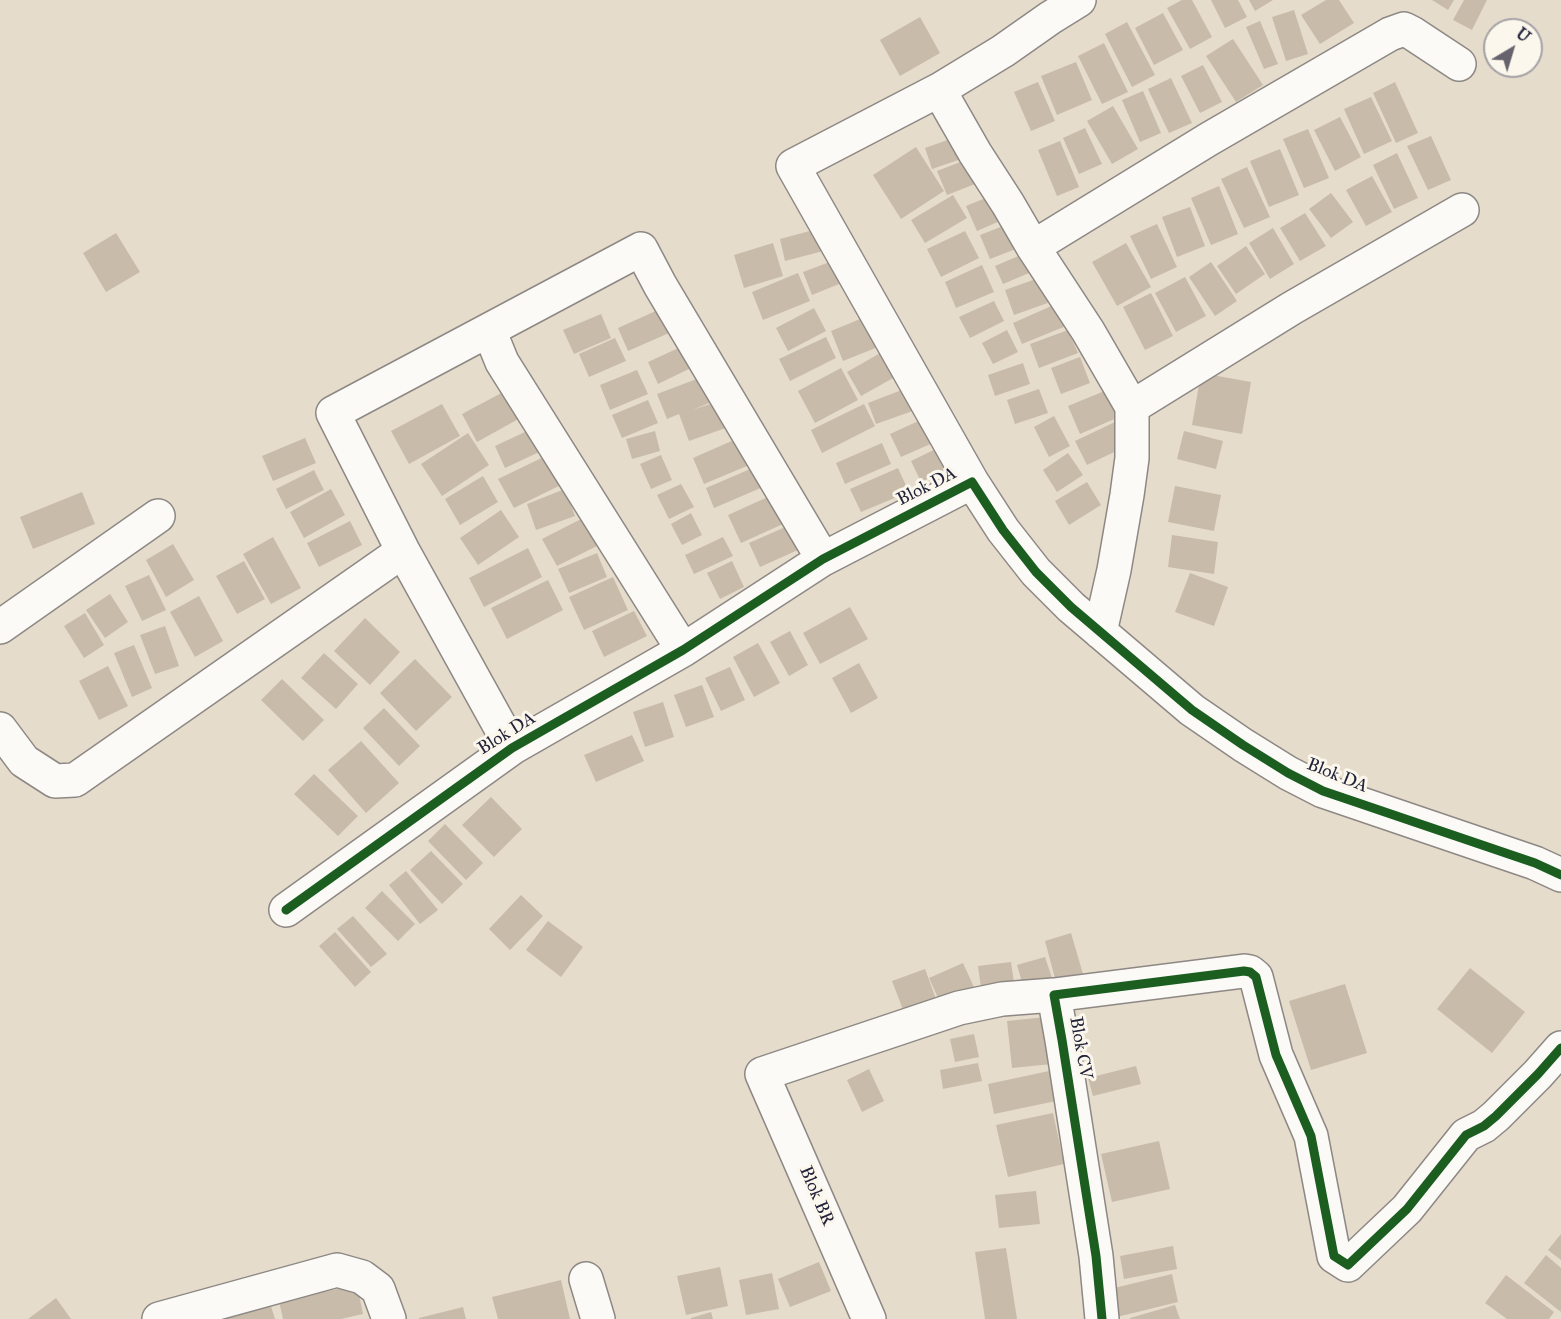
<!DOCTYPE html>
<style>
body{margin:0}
#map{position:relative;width:1561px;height:1319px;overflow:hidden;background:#e6dccc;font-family:"IM FELL Great Primer",serif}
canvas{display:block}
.north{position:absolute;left:1483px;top:18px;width:60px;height:60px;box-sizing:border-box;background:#fbf7ec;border:2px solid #a4a2a5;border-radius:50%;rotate:38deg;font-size:16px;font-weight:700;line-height:24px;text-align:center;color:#22223b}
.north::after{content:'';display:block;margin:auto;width:21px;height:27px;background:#67636e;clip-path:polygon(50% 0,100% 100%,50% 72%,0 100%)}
</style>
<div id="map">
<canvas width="1561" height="1319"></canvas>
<div class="north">U</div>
</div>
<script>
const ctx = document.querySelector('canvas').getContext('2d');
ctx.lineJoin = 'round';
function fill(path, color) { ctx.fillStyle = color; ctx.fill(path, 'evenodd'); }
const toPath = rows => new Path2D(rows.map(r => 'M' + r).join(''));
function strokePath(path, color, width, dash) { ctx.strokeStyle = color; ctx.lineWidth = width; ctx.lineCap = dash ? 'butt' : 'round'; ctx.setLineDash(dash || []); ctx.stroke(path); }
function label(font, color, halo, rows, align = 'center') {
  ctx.font = font + ' "IM FELL Great Primer",serif'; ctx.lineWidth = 6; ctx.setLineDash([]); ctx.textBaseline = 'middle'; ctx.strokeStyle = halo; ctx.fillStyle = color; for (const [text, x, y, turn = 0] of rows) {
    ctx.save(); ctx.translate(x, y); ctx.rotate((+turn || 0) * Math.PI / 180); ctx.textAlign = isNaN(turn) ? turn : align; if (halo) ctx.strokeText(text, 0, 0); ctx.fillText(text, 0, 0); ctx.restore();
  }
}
const building = toPath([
 [1182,0,1192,0,1212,37,1190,49,1167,8],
 [1211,0,1238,0,1247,17,1225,28],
 [1249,0,1273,0,1255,11],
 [1326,0,1339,0,1354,23,1320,44,1301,15],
 [1432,0,1454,0,1448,10],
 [1464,0,1487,0,1472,30,1453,20],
 [1294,10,1308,54,1286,61,1272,17],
 [1163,13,1183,50,1154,65,1135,28],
 [920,17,940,53,900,76,880,40],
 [1260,21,1278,64,1264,69,1246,27],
 [1127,22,1155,75,1132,87,1105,34],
 [1233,39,1263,85,1236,102,1206,56],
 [1104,43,1128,92,1102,104,1078,56],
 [1076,62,1092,100,1057,115,1041,76],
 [1203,65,1222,102,1200,113,1181,76],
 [1171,78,1192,123,1169,133,1148,89],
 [1038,82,1055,121,1031,131,1014,92],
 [1395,82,1418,133,1396,143,1373,93],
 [1143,91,1161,133,1140,142,1122,100],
 [1371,97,1392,141,1364,154,1344,109],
 [1113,106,1138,149,1112,164,1087,121],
 [1340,117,1361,157,1335,171,1314,130],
 [1085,128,1102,164,1079,174,1063,138],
 [1308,129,1329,178,1304,188,1283,139],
 [959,136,967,157,932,169,925,148],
 [1431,136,1451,180,1428,190,1407,146],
 [1060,141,1079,187,1057,196,1038,150],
 [916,147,944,191,901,219,873,175],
 [1280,149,1299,195,1269,207,1250,161],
 [1397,153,1418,198,1394,209,1373,165],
 [976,156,985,180,947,195,937,171],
 [1247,167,1270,217,1244,228,1221,179],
 [1372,176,1392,212,1366,226,1346,190],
 [1219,186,1238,234,1211,245,1191,198],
 [998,193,1009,217,977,231,966,206],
 [1331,193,1353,222,1331,238,1309,209],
 [953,195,967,218,925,243,911,220],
 [1190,207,1205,246,1177,257,1162,217],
 [1305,213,1326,246,1300,261,1280,228],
 [1016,221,1026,245,990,259,980,235],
 [1157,224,1177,267,1151,279,1130,236],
 [821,228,827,250,785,261,780,239],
 [1273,228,1294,264,1270,279,1249,243],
 [965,231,979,258,941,277,927,249],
 [116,233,140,272,106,292,83,253],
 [773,243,783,276,744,288,734,255],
 [1126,243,1151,287,1117,306,1092,262],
 [1246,246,1265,274,1236,294,1217,266],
 [1028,252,1036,270,1003,284,995,266],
 [835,260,844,282,812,295,803,272],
 [1211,262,1237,301,1215,316,1189,277],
 [982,265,994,292,956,308,945,282],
 [798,273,810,301,763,320,752,292],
 [1047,275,1056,300,1014,315,1005,290],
 [1185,277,1206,316,1176,332,1155,293],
 [1151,293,1173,336,1145,350,1123,307],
 [994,301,1004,321,970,338,959,317],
 [1056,304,1066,326,1022,344,1013,323],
 [814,308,826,331,788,351,776,328],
 [658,310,669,333,628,351,618,328],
 [601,314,611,338,574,354,563,330],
 [870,315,883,345,843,361,831,331],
 [1007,330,1018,352,993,364,982,343],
 [1068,330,1078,353,1039,368,1030,344],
 [826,337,836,358,790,381,779,359],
 [615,338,626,361,589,377,579,354],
 [685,345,695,366,658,384,648,362],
 [889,348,902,373,861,396,847,372],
 [1080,357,1090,383,1061,394,1051,368],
 [1023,363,1030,384,995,396,988,375],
 [841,368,858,400,815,423,798,391],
 [637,370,648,394,610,410,600,385],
 [1201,373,1251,382,1242,434,1192,425],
 [710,374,719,399,692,410,725,399,734,425,689,441,679,414,667,419,657,394],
 [912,386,921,408,876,424,868,403],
 [1039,389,1048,413,1015,424,1007,400],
 [507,390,522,417,477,442,462,414],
 [1107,390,1119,417,1080,434,1068,406],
 [648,400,658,423,622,438,612,415],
 [442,404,460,436,409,464,391,431],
 [864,404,875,426,822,453,811,430],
 [1054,416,1070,446,1049,457,1034,427],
 [925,418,935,442,901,457,890,434],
 [1115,422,1127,446,1087,465,1075,441],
 [540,425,550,447,505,468,495,446],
 [655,431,660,451,632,459,626,439],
 [1184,431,1223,441,1216,469,1177,459],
 [468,433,489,465,442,496,421,464],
 [743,436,754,463,704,484,693,458],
 [305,438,316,463,273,481,262,456],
 [882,443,891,464,845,484,836,463],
 [942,446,952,467,921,482,911,461],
 [552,453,567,482,514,508,498,479],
 [1068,453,1083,475,1057,492,1043,470],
 [661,455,672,480,651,489,640,464],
 [762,464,770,484,714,508,706,488],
 [898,468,909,492,861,512,850,489],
 [314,470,324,490,286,509,276,489],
 [483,476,498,502,460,525,445,499],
 [1087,482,1101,505,1069,525,1055,501],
 [681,484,694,507,669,519,657,495],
 [1175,486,1221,495,1214,531,1168,522],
 [331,489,345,515,304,538,290,512],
 [565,489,575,516,536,530,527,504],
 [82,492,95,524,33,549,20,517],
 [770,496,783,524,741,543,728,515],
 [501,510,519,537,478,565,460,538],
 [691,513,702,535,682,545,671,524],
 [585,517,599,545,557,566,542,539],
 [350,521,362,545,319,567,307,543],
 [790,525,800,549,760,567,749,543],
 [1172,535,1218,542,1214,574,1168,567],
 [273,537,301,588,271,604,243,554],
 [723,537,733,556,694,574,685,555],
 [173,544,194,580,166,597,146,560],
 [528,548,542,577,484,607,469,578],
 [597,553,607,577,569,593,558,569],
 [244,561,265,599,237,614,216,576],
 [732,561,744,587,720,599,707,573],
 [1190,573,1228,587,1214,626,1175,612],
 [149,575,166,610,142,621,125,586],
 [613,577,628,610,584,630,569,597],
 [548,580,563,610,507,639,491,608],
 [110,594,128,622,105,638,86,610],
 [199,596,223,641,195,657,170,612],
 [850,607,868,639,820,664,803,633],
 [634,611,647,636,604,657,592,631],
 [85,613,104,645,84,658,64,626],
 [365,618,400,652,370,685,334,651],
 [165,626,179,666,155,674,140,635],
 [790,631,808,665,789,676,770,642],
 [758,643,780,683,754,697,733,657],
 [134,645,152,688,132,697,114,653],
 [324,653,358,684,336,709,301,678],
 [415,659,452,697,416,731,380,693],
 [859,663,878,698,851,713,832,678],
 [108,666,128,706,99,720,79,681],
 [730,667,745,700,721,711,705,678],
 [282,679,324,720,303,741,261,700],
 [702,685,714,717,686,727,674,695],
 [663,702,674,737,645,747,633,712],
 [384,708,420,746,399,766,363,728],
 [632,735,644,761,596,782,584,755],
 [361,741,399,783,366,813,328,770],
 [314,774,358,816,338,836,294,794],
 [491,797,522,829,494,857,462,825],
 [445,824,483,863,466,880,428,841],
 [431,851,463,884,442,904,410,870],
 [406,871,438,910,420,924,389,885],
 [382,891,415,924,398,941,365,908],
 [521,895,543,916,510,950,489,929],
 [353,916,387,954,371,967,337,929],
 [548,921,583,947,561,977,526,950],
 [335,932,371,972,355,987,319,946],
 [1071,933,1083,974,1056,982,1045,941],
 [1045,957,1053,981,1024,989,1017,965],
 [1011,962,1015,990,982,995,978,966],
 [963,963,978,996,944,1011,929,978],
 [1470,968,1525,1012,1492,1053,1437,1009],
 [925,969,939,1007,907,1020,892,981],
 [1345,984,1367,1053,1311,1070,1289,1001],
 [1046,1017,1052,1064,1012,1068,1007,1021],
 [974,1034,979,1057,955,1062,950,1039],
 [978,1063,982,1081,943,1089,940,1070],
 [1136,1066,1141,1084,1093,1096,1088,1078],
 [869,1069,884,1101,862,1112,847,1080],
 [1049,1071,1056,1101,994,1114,988,1084],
 [1053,1113,1064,1164,1008,1177,996,1125],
 [1159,1141,1170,1189,1112,1202,1101,1154],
 [1036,1191,1040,1224,999,1228,995,1195],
 [1561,1234,1561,1260,1548,1250],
 [1173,1246,1177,1269,1124,1279,1120,1256],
 [1006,1248,1017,1319,985,1319,975,1252],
 [1546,1255,1561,1268,1561,1312,1524,1283],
 [819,1262,831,1291,790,1307,778,1279],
 [720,1267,728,1306,686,1315,677,1276],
 [772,1273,779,1309,746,1315,739,1280],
 [1172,1274,1178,1302,1117,1317,1110,1289],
 [1506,1275,1554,1312,1549,1319,1507,1319,1485,1303],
 [561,1280,570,1319,498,1319,492,1297],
 [357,1285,363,1314,341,1319,283,1319,279,1301],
 [56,1298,71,1319,28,1319],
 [270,1303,275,1319,212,1319],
 [1175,1305,1180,1319,1130,1319,1130,1318],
 [463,1307,466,1319,419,1319,419,1318],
 [711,1312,713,1319,691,1319,691,1318]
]);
const minor = toPath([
 [939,90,1003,51,1050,18,1079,0],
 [1033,247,1209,139,1390,34,1404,29,1412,33,1459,64],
 [489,330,502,362,683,650],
 [1132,407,1292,308,1462,210],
 [972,482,793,166,939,90,975,153,1008,204,1033,247,1088,331,1132,407,1132,458,1127,495,1114,570,1100,632],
 [0,627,158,516],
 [0,729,24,761,55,781,75,780,403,551],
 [512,748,403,551,333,413,641,249,660,285,823,559],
 [286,910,512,748,683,650,823,559,972,482,1003,530,1036,572,1071,607,1192,710,1243,745,1288,773,1323,791,1535,863,1561,875],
 [586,1279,598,1319],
 [159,1319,337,1270,362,1277,378,1289,389,1319],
 [869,1319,762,1074,959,1008,1002,999,1054,995],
 [1102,1319,1096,1256,1062,1040,1054,995,1244,971,1250,972,1256,977,1276,1055,1311,1136,1334,1256,1348,1265,1407,1209,1466,1135,1484,1126,1496,1116,1538,1074,1561,1048]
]);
const cycleway = toPath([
 [286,910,512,748,683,650,823,559,972,482,1003,530,1036,572,1071,607,1192,710,1243,745,1288,773,1323,791,1535,863,1561,875],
 [1102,1319,1096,1256,1062,1040,1054,995,1244,971,1250,972,1256,977,1276,1055,1311,1136,1334,1256,1348,1265,1407,1209,1466,1135,1484,1126,1496,1116,1538,1074,1561,1048]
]);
const streetNames = [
 ["Blok DA",927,487,-27],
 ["Blok DA",507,734,-32],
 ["Blok DA",1337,776,22],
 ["Blok CV",1080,1048,80],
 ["Blok BR",816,1196,67]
];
fill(building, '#c8bbaa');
strokePath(minor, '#8d8884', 36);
strokePath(minor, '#fbfaf7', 33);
strokePath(cycleway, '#1b5e20', 9);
label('18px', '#22223b', '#fbf7ec', streetNames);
</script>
